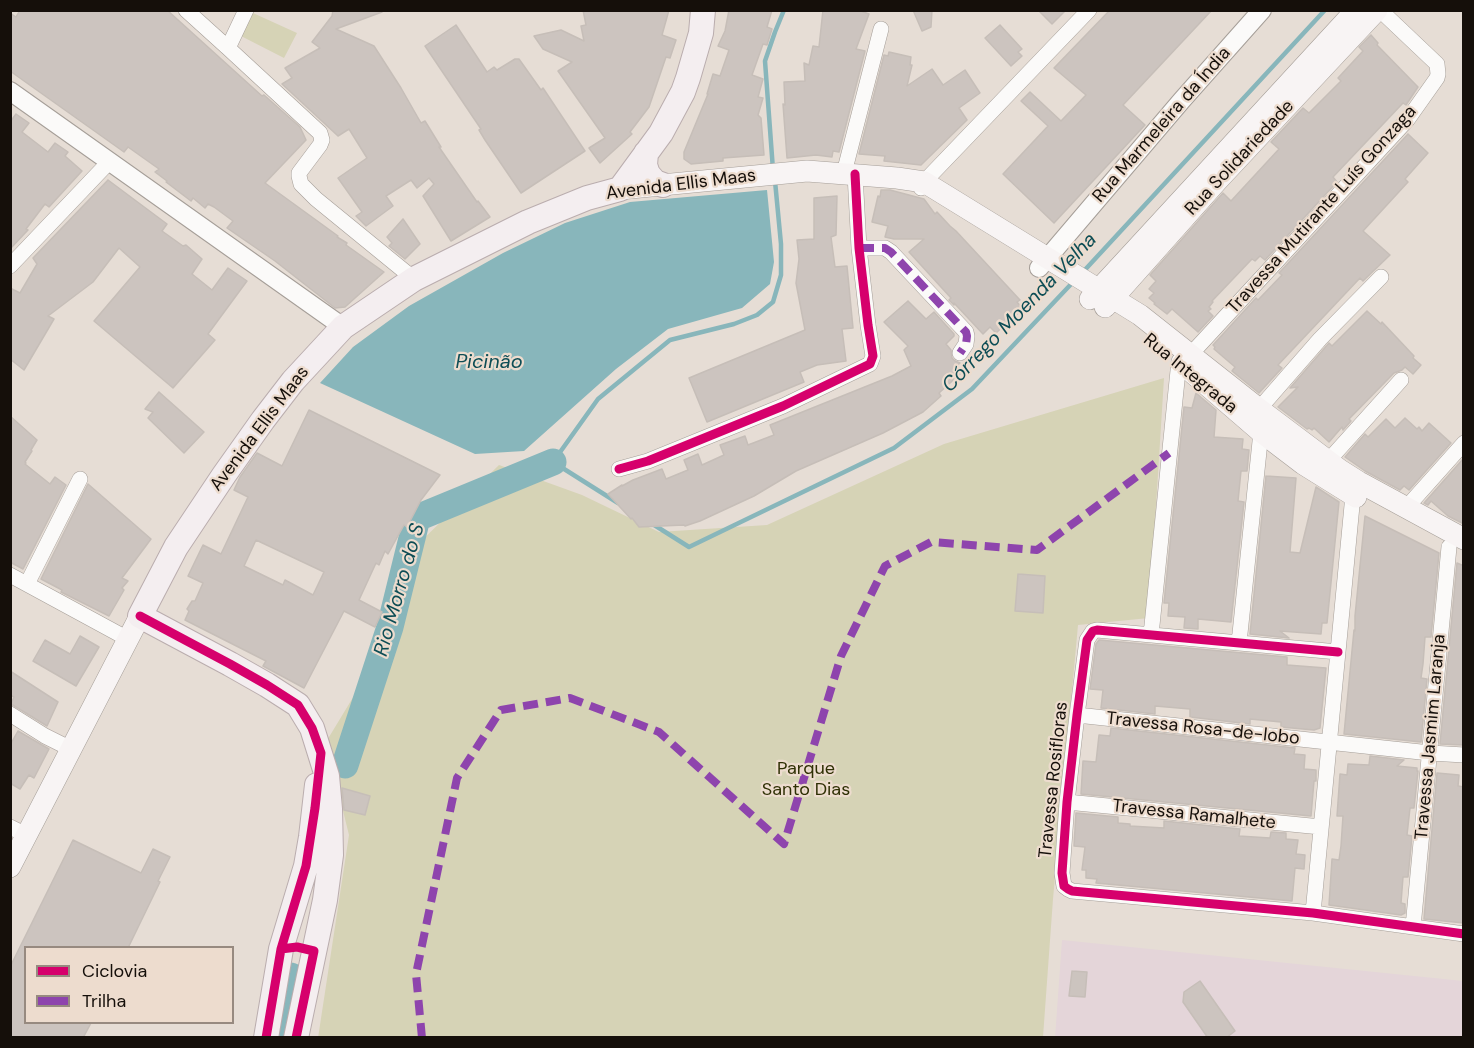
<!DOCTYPE html>
<meta charset="utf-8">
<style>
body{margin:0}
#map{position:relative;width:1474px;height:1048px;overflow:hidden;background:#e6ddd5;font-family:"DM Sans",sans-serif}
canvas{display:block}
.frame{position:absolute;inset:0;border:12px solid #150f0a;pointer-events:none}
.legend{position:absolute;left:24px;top:946px;width:210px;height:78px;box-sizing:border-box;background:#eddcce;border:2px solid #978a80;margin:0;padding:8px 10px;list-style:none;font-size:18px;color:#150f0a}
.legend li{display:flex;align-items:center;gap:12px;height:30px}
.legend b{width:30px;border:2px solid #978a80}
</style>
<div id="map">
<canvas width="1474" height="1048"></canvas>
<div class="frame"></div>
<ul class="legend">
<li><b style="height:8px;background:#d6006c"></b>Ciclovia</li>
<li><b style="height:8px;background:#8e44ad"></b>Trilha</li>
</ul>
</div>
<script>
const ctx = document.querySelector('canvas').getContext('2d');
ctx.lineJoin = 'round';
function fill(path, color) { ctx.fillStyle = color; ctx.fill(path, 'evenodd'); }
const toPath = rows => new Path2D(rows.map(r => 'M' + r).join(''));
function strokePath(path, color, width, dash) { ctx.strokeStyle = color; ctx.lineWidth = width; ctx.lineCap = dash ? 'butt' : 'round'; ctx.setLineDash(dash || []); ctx.stroke(path); }
function label(font, color, halo, rows, align = 'center') {
  ctx.font = font + ' "DM Sans",sans-serif'; ctx.lineWidth = 4.5; ctx.setLineDash([]); ctx.textBaseline = 'middle'; ctx.strokeStyle = halo; ctx.fillStyle = color; for (const [text, x, y, turn = 0] of rows) {
    ctx.save(); ctx.translate(x, y); ctx.rotate((+turn || 0) * Math.PI / 180); ctx.textAlign = isNaN(turn) ? turn : align; if (halo) ctx.strokeText(text, 0, 0); ctx.fillText(text, 0, 0); ctx.restore();
  }
}
const industrial = toPath([
 [1062,940,1463,981,1463,1037,1055,1038]
]);
const green = toPath([
 [253,13,297,33,284,58,241,36],
 [1164,378,1149,618,1078,625,1053,899,1043,1037,318,1038,349,835,326,742,392,633,410,552,499,465,582,495,659,532,767,525,944,444]
]);
const water = toPath([
 [767,190,774,262,770,284,742,308,668,329,616,369,524,451,475,454,320,383,353,347,409,306,503,253,565,223,630,202]
]);
const stream = toPath([
 [773,170,765,61,775,32,784,10],
 [1082,273,1325,10],
 [618,503,553,462,598,399,670,340,734,324,757,315,773,302,781,275,781,244,775,181],
 [651,523,689,547,894,448,972,389,1074,281]
]);
const river = toPath([
 [345,765,390,627,417,518,553,462],
 [281,1038,291,976]
]);
const building = toPath([
 [20,10,167,10,262,96,264,95,300,127,306,140,265,183,338,236,337,237,347,243,346,245,384,272,345,307,335,308,275,261,227,228,233,221,214,207,208,204,205,208,193,198,191,201,166,182,167,181,155,172,159,169,128,147,124,152,10,71,10,13,16,17,20,10],
 [333,10,381,10,382,12,336,29,374,46,401,88,421,123,425,121,441,147,439,147,477,202,478,201,490,217,451,241,423,196,434,184,429,178,417,188,411,180,386,196,393,206,366,226,356,216,362,212,338,178,367,158,349,129,338,136,282,84,292,78,285,68,320,48,312,42,332,16,333,10],
 [583,10,669,10,662,35,676,40,670,58,666,57,649,107,630,132,632,134,600,163,589,148,605,138,558,71,572,62,543,49,534,36,561,30,584,41,581,26,586,25,583,10],
 [729,10,772,10,767,27,772,29,767,45,763,44,752,75,763,79,758,97,763,98,758,115,761,118,764,155,723,158,723,161,691,164,684,159,684,152,708,94,707,94,713,74,720,76,729,50,718,46,725,31,729,10],
 [823,10,858,10,869,14,856,49,865,51,839,152,833,151,832,157,816,155,787,158,783,104,785,105,784,82,805,81,804,63,809,65,813,46,819,47,823,10],
 [913,10,932,10,931,27,922,31,913,10],
 [1038,10,1066,10,1052,24,1038,10],
 [1110,10,1212,10,1123,105,1145,125,1054,223,1003,174,1048,126,1021,101,1030,92,1061,121,1086,95,1054,68,1110,10],
 [456,25,487,72,494,67,497,70,515,59,519,59,541,90,543,88,585,151,521,193,485,140,479,130,481,129,425,46,456,25],
 [1000,25,1022,49,1018,52,1022,56,1011,66,985,38,1000,25],
 [1371,35,1378,43,1377,45,1418,87,1406,105,1403,103,1333,177,1337,182,1265,260,1260,256,1255,261,1252,259,1212,301,1213,302,1209,307,1211,309,1208,311,1213,316,1198,332,1172,309,1167,314,1154,304,1155,303,1149,298,1154,293,1149,289,1156,281,1150,275,1223,193,1231,201,1279,149,1271,142,1303,108,1309,113,1341,81,1338,78,1363,51,1359,47,1371,35],
 [889,52,911,57,910,65,912,65,907,86,932,69,943,85,965,70,980,93,959,108,967,120,921,165,884,161,885,156,859,154,884,55,888,56,889,52],
 [16,114,29,123,22,132,48,152,55,143,68,152,65,156,82,171,49,207,45,204,26,229,28,230,10,249,10,122,16,114],
 [1408,134,1428,153,1405,179,1408,182,1363,231,1390,255,1363,281,1360,278,1278,365,1282,368,1259,393,1232,371,1235,367,1214,349,1215,347,1213,345,1256,298,1258,300,1282,275,1279,273,1408,134],
 [108,180,167,224,162,231,183,246,186,245,202,259,192,274,212,290,228,268,247,281,208,334,215,340,173,388,94,321,140,267,119,248,93,282,48,316,54,319,24,370,10,359,10,288,20,293,37,264,33,258,108,180],
 [881,190,890,190,924,199,935,214,937,212,950,226,956,231,1020,300,1017,302,1023,309,996,333,990,327,983,334,954,303,954,305,949,300,951,298,909,252,924,239,894,239,885,237,888,226,872,222,878,196,880,197,881,190],
 [837,196,836,235,831,237,835,267,847,266,853,328,842,329,846,361,817,365,800,372,804,382,707,422,689,378,805,330,796,283,799,259,797,240,814,239,814,198,837,196],
 [403,219,420,244,405,259,389,246,392,243,387,237,403,219],
 [908,301,926,319,934,312,954,334,954,336,946,344,951,350,952,358,955,361,960,363,954,368,960,374,939,393,941,396,923,412,883,433,796,471,754,496,700,521,685,526,684,525,639,527,632,518,631,519,608,494,622,485,622,486,633,480,662,469,666,479,688,470,684,460,698,454,702,465,724,455,720,445,745,436,748,445,774,435,770,425,892,376,911,366,904,350,908,346,884,322,908,301],
 [1367,311,1381,324,1382,322,1414,356,1413,358,1421,365,1413,374,1405,367,1402,370,1394,373,1349,419,1351,421,1343,430,1342,427,1329,442,1314,428,1312,430,1309,428,1307,429,1278,407,1298,387,1290,388,1329,343,1332,346,1367,311],
 [159,392,204,432,184,453,148,418,153,412,145,409,159,392],
 [1196,393,1216,410,1214,437,1243,439,1242,449,1249,450,1247,471,1241,471,1238,501,1244,502,1231,622,1198,619,1198,629,1184,628,1185,617,1168,616,1169,603,1164,603,1184,407,1192,408,1196,393],
 [309,410,440,475,421,500,407,527,404,525,388,554,385,551,379,565,376,563,359,600,382,612,375,627,344,611,304,688,263,666,266,661,185,620,189,611,187,609,192,601,195,601,203,583,188,576,203,545,221,554,248,497,234,490,240,477,257,453,282,466,309,410],
 [256,540,324,572,313,595,285,580,283,585,244,566,256,540],
 [10,416,37,440,31,450,32,451,25,462,26,463,25,464,50,484,55,477,66,485,23,569,10,562,10,416],
 [1405,418,1417,429,1419,427,1422,431,1429,423,1451,443,1409,490,1404,486,1400,490,1365,471,1345,457,1365,434,1368,437,1386,419,1395,428,1405,418],
 [1463,459,1464,459,1464,524,1448,516,1431,501,1428,505,1424,503,1463,459],
 [1266,476,1296,478,1290,552,1300,553,1316,487,1339,502,1327,623,1322,623,1321,634,1280,631,1289,638,1250,634,1266,476],
 [88,484,151,539,122,578,128,581,122,588,124,590,109,616,61,592,62,590,41,579,88,484],
 [1365,516,1439,553,1431,637,1425,637,1423,664,1421,678,1427,679,1421,742,1344,734,1354,630,1355,631,1355,616,1365,516],
 [1457,563,1464,566,1464,745,1440,744,1457,563],
 [1018,574,1045,576,1043,613,1015,611,1018,574],
 [80,636,99,647,76,686,33,661,45,640,70,654,80,636],
 [1099,640,1287,657,1287,665,1326,668,1320,728,1314,730,1281,727,1281,722,1250,719,1250,724,1190,717,1190,709,1155,706,1155,714,1101,708,1103,690,1090,689,1096,644,1099,640],
 [10,671,58,702,47,726,11,704,14,697,10,695,10,671],
 [1111,728,1295,748,1294,754,1305,755,1304,769,1316,770,1316,781,1314,781,1311,816,1081,794,1083,761,1096,762,1099,735,1110,736,1111,728],
 [18,731,49,749,34,778,29,775,20,789,10,783,10,745,18,731],
 [1370,756,1404,760,1397,766,1417,768,1417,771,1418,771,1414,808,1410,808,1407,835,1412,836,1408,877,1403,877,1401,903,1405,904,1405,913,1401,915,1329,905,1332,859,1339,860,1341,846,1343,816,1337,816,1340,774,1347,775,1348,764,1369,765,1370,756],
 [1437,773,1459,775,1458,786,1464,787,1464,923,1424,919,1437,773],
 [342,788,370,796,365,815,344,810,342,788],
 [1076,813,1118,817,1118,823,1130,824,1130,826,1164,828,1164,821,1240,829,1239,836,1270,838,1271,832,1286,833,1286,839,1298,840,1296,854,1305,855,1304,869,1295,868,1292,901,1096,883,1097,879,1086,878,1086,870,1082,870,1085,847,1074,846,1076,813],
 [73,840,141,873,153,849,170,857,158,881,160,882,128,948,26,948,26,1023,91,1023,83,1038,10,1038,10,967,73,840],
 [1072,971,1087,972,1085,997,1069,996,1072,971],
 [1200,981,1235,1031,1226,1038,1208,1038,1183,1002,1184,992,1200,981]
]);
const minor = toPath([
 [186,10,228,48,320,133,322,140,320,145,299,173,299,176,301,184,316,199,414,279],
 [228,48,246,10],
 [844,173,881,29],
 [921,188,924,182,1089,10],
 [859,248,885,248,891,252,966,332,967,336,966,344,960,353],
 [10,266,109,162],
 [1191,354,1408,119,1437,78,1438,74,1437,64,1380,10],
 [1259,409,1320,339,1381,277],
 [1328,461,1401,380],
 [619,469,648,461,783,406,870,364,873,356,868,325,859,248,855,174],
 [1406,508,1464,443],
 [10,575,128,639],
 [27,584,80,479],
 [1151,635,1179,361],
 [1239,643,1261,432],
 [1338,652,1097,630,1093,631,1087,640,1077,715,1067,802,1062,873,1064,886,1068,889,1072,891,1313,913,1464,934],
 [10,714,45,736,71,749],
 [1077,715,1430,753,1464,755],
 [1067,802,1321,827],
 [10,827,26,835],
 [1313,913,1353,495,1357,487],
 [1413,927,1449,547]
]);
const tertiary = toPath([
 [10,91,343,327],
 [1039,268,1182,100,1262,10]
]);
const secondary = toPath([
 [620,189,807,171,897,178,924,182,1140,315,1259,409,1340,470,1359,482,1464,539],
 [1090,299,1356,10],
 [1105,307,1218,180,1377,10],
 [1188,369,1261,432,1303,464,1356,497],
 [10,867,140,616]
]);
const primary = toPath([
 [646,153,645,165,648,174,655,182,663,185],
 [266,1038,281,949,306,866,311,837,317,785],
 [296,1038,325,900,331,855,330,809,327,776,312,728,298,705,267,685,230,664,140,616,176,547,224,475,263,420,293,381,343,327,414,279,528,222,587,198,620,189,661,133,683,92,688,78,701,33,703,10]
]);
const quiet = toPath([
 [859,248,885,248,891,252,966,332,967,336,966,344,960,353],
 [422,1038,416,974,457,778,501,710,570,698,659,732,784,844,841,656,885,566,931,542,1037,550,1169,453]
]);
const cycleway = toPath([
 [619,469,648,461,783,406,870,364,873,356,868,325,859,248,855,174],
 [140,616,230,664,267,685,298,705,312,728,321,753,315,808,306,866,281,949,266,1038],
 [1338,652,1097,630,1093,631,1087,640,1077,715,1067,802,1062,873,1064,886,1068,889,1072,891,1313,913,1464,934],
 [281,949,297,947,314,951,296,1038]
]);
const streetNames = [
 ["Rua Marmeleira da Índia",1162,125,-49],
 ["Rua Solidariedade",1240,158,-47],
 ["Avenida Ellis Maas",681,185,-7],
 ["Travessa Mutirante Luís Gonzaga",1322,210,-48],
 ["Rua Integrada",1190,374,39],
 ["Avenida Ellis Maas",260,429,-53],
 ["Travessa Rosa-de-lobo",1203,729,6],
 ["Travessa Jasmim Laranja",1431,737,-85],
 ["Travessa Rosifloras",1054,780,-84],
 ["Travessa Ramalhete",1194,815,6]
];
const parkNames = [
 ["Parque",806,769],
 ["Santo Dias",806,790]
];
const waterNames = [
 ["Córrego Moenda Velha",1020,313,-46],
 ["Picinão",489,363],
 ["Rio Morro do S",400,590,-74]
];
fill(industrial, '#e4d5d9');
fill(green, '#d6d3b6');
fill(water, '#88b6bb');
strokePath(stream, '#88b6bb', 4.5);
strokePath(river, '#88b6bb', 27);
fill(building, '#ccc4bf');
strokePath(building, '#c6beb8', 1.5);
strokePath(minor, '#a59e98', 16);
strokePath(tertiary, '#a59e98', 20);
strokePath(secondary, '#a59e98', 22);
strokePath(primary, '#baadae', 26);
strokePath(minor, '#fbfaf9', 15);
strokePath(tertiary, '#fbfaf9', 18);
strokePath(secondary, '#f8f4f4', 21);
strokePath(primary, '#f4eef0', 24);
strokePath(quiet, '#8e44ad', 8, [15, 8]);
strokePath(cycleway, '#d6006c', 9);
label('18px', '#150f0a', '#eddcce', streetNames);
label('18px', '#2f3004', '#eddcce', parkNames);
label('italic 20px', '#0d4d55', '#eddcce', waterNames);
</script>
